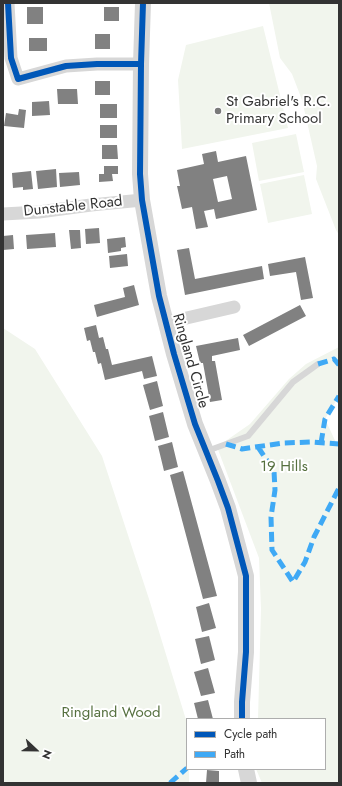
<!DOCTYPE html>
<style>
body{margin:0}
#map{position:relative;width:342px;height:786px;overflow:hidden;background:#fff;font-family:Jost,sans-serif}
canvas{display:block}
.frame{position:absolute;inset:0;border:4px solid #333;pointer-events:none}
.legend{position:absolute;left:186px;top:718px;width:140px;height:52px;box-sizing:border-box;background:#fff;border:1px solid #adadad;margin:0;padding:5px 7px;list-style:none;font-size:12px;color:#333}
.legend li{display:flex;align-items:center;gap:8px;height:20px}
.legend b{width:20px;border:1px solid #adadad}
.north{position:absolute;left:16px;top:730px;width:40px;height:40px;-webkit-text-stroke:3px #fff;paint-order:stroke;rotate:112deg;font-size:11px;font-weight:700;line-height:16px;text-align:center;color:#333}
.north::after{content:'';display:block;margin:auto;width:14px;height:18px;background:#333;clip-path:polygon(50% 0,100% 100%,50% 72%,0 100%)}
</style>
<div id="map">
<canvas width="342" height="786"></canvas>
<div class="frame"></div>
<ul class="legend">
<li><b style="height:5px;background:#0057b8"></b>Cycle path</li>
<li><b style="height:5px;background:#3fa9f5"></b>Path</li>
</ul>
<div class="north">N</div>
</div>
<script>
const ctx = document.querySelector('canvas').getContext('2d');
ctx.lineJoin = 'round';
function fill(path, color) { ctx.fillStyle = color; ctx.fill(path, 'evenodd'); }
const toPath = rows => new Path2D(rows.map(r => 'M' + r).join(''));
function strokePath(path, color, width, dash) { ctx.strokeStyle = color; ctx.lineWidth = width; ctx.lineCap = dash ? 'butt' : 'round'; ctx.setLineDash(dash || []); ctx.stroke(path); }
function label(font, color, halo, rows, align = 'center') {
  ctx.font = font + ' Jost,sans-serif'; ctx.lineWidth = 4; ctx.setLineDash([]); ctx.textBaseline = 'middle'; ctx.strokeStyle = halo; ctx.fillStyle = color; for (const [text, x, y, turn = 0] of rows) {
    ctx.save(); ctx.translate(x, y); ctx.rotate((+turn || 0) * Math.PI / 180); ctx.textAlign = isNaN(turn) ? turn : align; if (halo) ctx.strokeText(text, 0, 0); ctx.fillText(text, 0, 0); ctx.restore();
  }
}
const green = toPath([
 [269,3,339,3,339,235,336,230,316,179,317,166,302,100,292,74,280,58],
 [263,26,288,128,182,149,178,80,186,45],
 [296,134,304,172,259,181,252,143],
 [304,175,312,214,268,223,260,184],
 [3,328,35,349,102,456,149,599,187,723,187,769,189,769,189,783,3,783],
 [339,347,339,396,325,419,339,449,339,783,262,783,256,769,325,769,325,719,258,719,261,609,259,558,217,447,250,424,289,379,306,364]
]);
const building = toPath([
 [27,7,43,7,43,24,27,24],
 [104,7,119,7,119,21,104,21],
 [95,34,110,34,110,49,95,49],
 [29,38,47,38,47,51,29,51],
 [95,81,110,81,110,95,95,95],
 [57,89,77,89,78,104,58,104],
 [49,101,50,115,32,116,32,102],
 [100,104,117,104,117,118,100,118],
 [19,109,26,110,24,128,4,126,6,113,18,115],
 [100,125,117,125,117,138,100,138],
 [102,145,117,145,118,159,102,159],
 [216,151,218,162,246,156,257,210,216,219,214,209,204,211,208,227,196,229,192,207,182,209,177,186,180,186,177,170,204,164,202,154],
 [227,176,232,199,218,202,213,179],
 [104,166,118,166,118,174,112,174,113,181,99,182,99,174,104,174],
 [56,169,57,187,38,189,36,171],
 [31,171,33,189,23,190,23,187,13,188,12,173],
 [79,172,80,185,60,187,59,173],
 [99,228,100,243,86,244,85,229],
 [69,230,80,230,81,248,71,249],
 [55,233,56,247,27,249,26,235],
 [13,235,14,249,3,250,3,236],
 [125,237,126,247,121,248,121,251,108,253,107,239],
 [189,248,195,279,262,266,264,279,185,295,177,250],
 [127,254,128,266,110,268,109,256],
 [305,257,313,298,301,300,296,272,270,276,268,264],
 [134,285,139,305,97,317,94,305,125,297,123,288],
 [300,305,306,316,249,346,243,335],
 [96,325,99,338,103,337,106,349,108,349,112,365,152,356,157,376,144,379,142,371,105,380,101,363,98,364,95,352,93,352,90,340,87,341,84,328],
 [238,338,240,350,212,356,212,361,215,361,222,400,210,402,203,363,200,363,196,346],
 [157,381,163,406,150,410,143,385],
 [163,412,169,437,155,441,149,416],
 [172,442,178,467,164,471,158,446],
 [183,471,217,596,203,599,170,475],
 [209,603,216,628,202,632,196,607],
 [209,636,215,660,201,664,195,639],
 [208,668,215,693,201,696,194,672],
 [208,700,213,719,198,719,194,703],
 [207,770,219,771,219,783,206,783]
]);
const service = toPath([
 [207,451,248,436,293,382,318,364]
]);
const minor = toPath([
 [8,3,11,58,18,79,66,66,97,64,141,64],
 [3,214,39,212,91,205,142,200],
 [165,323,234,307]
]);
const tertiary = toPath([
 [143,3,141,64,140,174,142,200,159,296,174,354,195,424,218,481,228,508,246,576,246,652,242,702,242,719],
 [246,769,249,783]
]);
const quiet = toPath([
 [318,364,334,359,339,365],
 [321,443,325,419,339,396],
 [226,444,242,449,283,443,311,442,339,444],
 [258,447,274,471,275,490,271,517,272,550,293,582,305,562,314,537,339,488],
 [170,783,187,768]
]);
const cycleway = toPath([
 [8,3,11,58,18,79,66,66,97,64,141,64],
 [143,3,141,64,140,174,142,200,159,296,174,354,195,424,218,481,228,508,246,576,246,652,242,702,242,719]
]);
const markers = [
 [218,111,4,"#7a7a7a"]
];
const poiNames = [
 ["St Gabriel's R.C.",226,102],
 ["Primary School",226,119]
];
const streetNames = [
 ["Dunstable Road",73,207,-6],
 ["Ringland Circle",190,361,74]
];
const parkNames = [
 ["19 Hills",284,467],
 ["Ringland Wood",111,713]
];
fill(green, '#f1f5ed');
fill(building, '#818181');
strokePath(service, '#d7d7d7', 6);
strokePath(minor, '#d7d7d7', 13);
strokePath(tertiary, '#d7d7d7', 16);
strokePath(quiet, '#3fa9f5', 5, [10, 5]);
strokePath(cycleway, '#0057b8', 6);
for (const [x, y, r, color] of markers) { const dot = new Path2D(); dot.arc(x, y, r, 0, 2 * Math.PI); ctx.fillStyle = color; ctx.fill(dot); strokePath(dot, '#fff', 1.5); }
label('15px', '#333', '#fff', poiNames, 'left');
label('15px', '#333', '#fff', streetNames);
label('15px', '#56703f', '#fff', parkNames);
</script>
